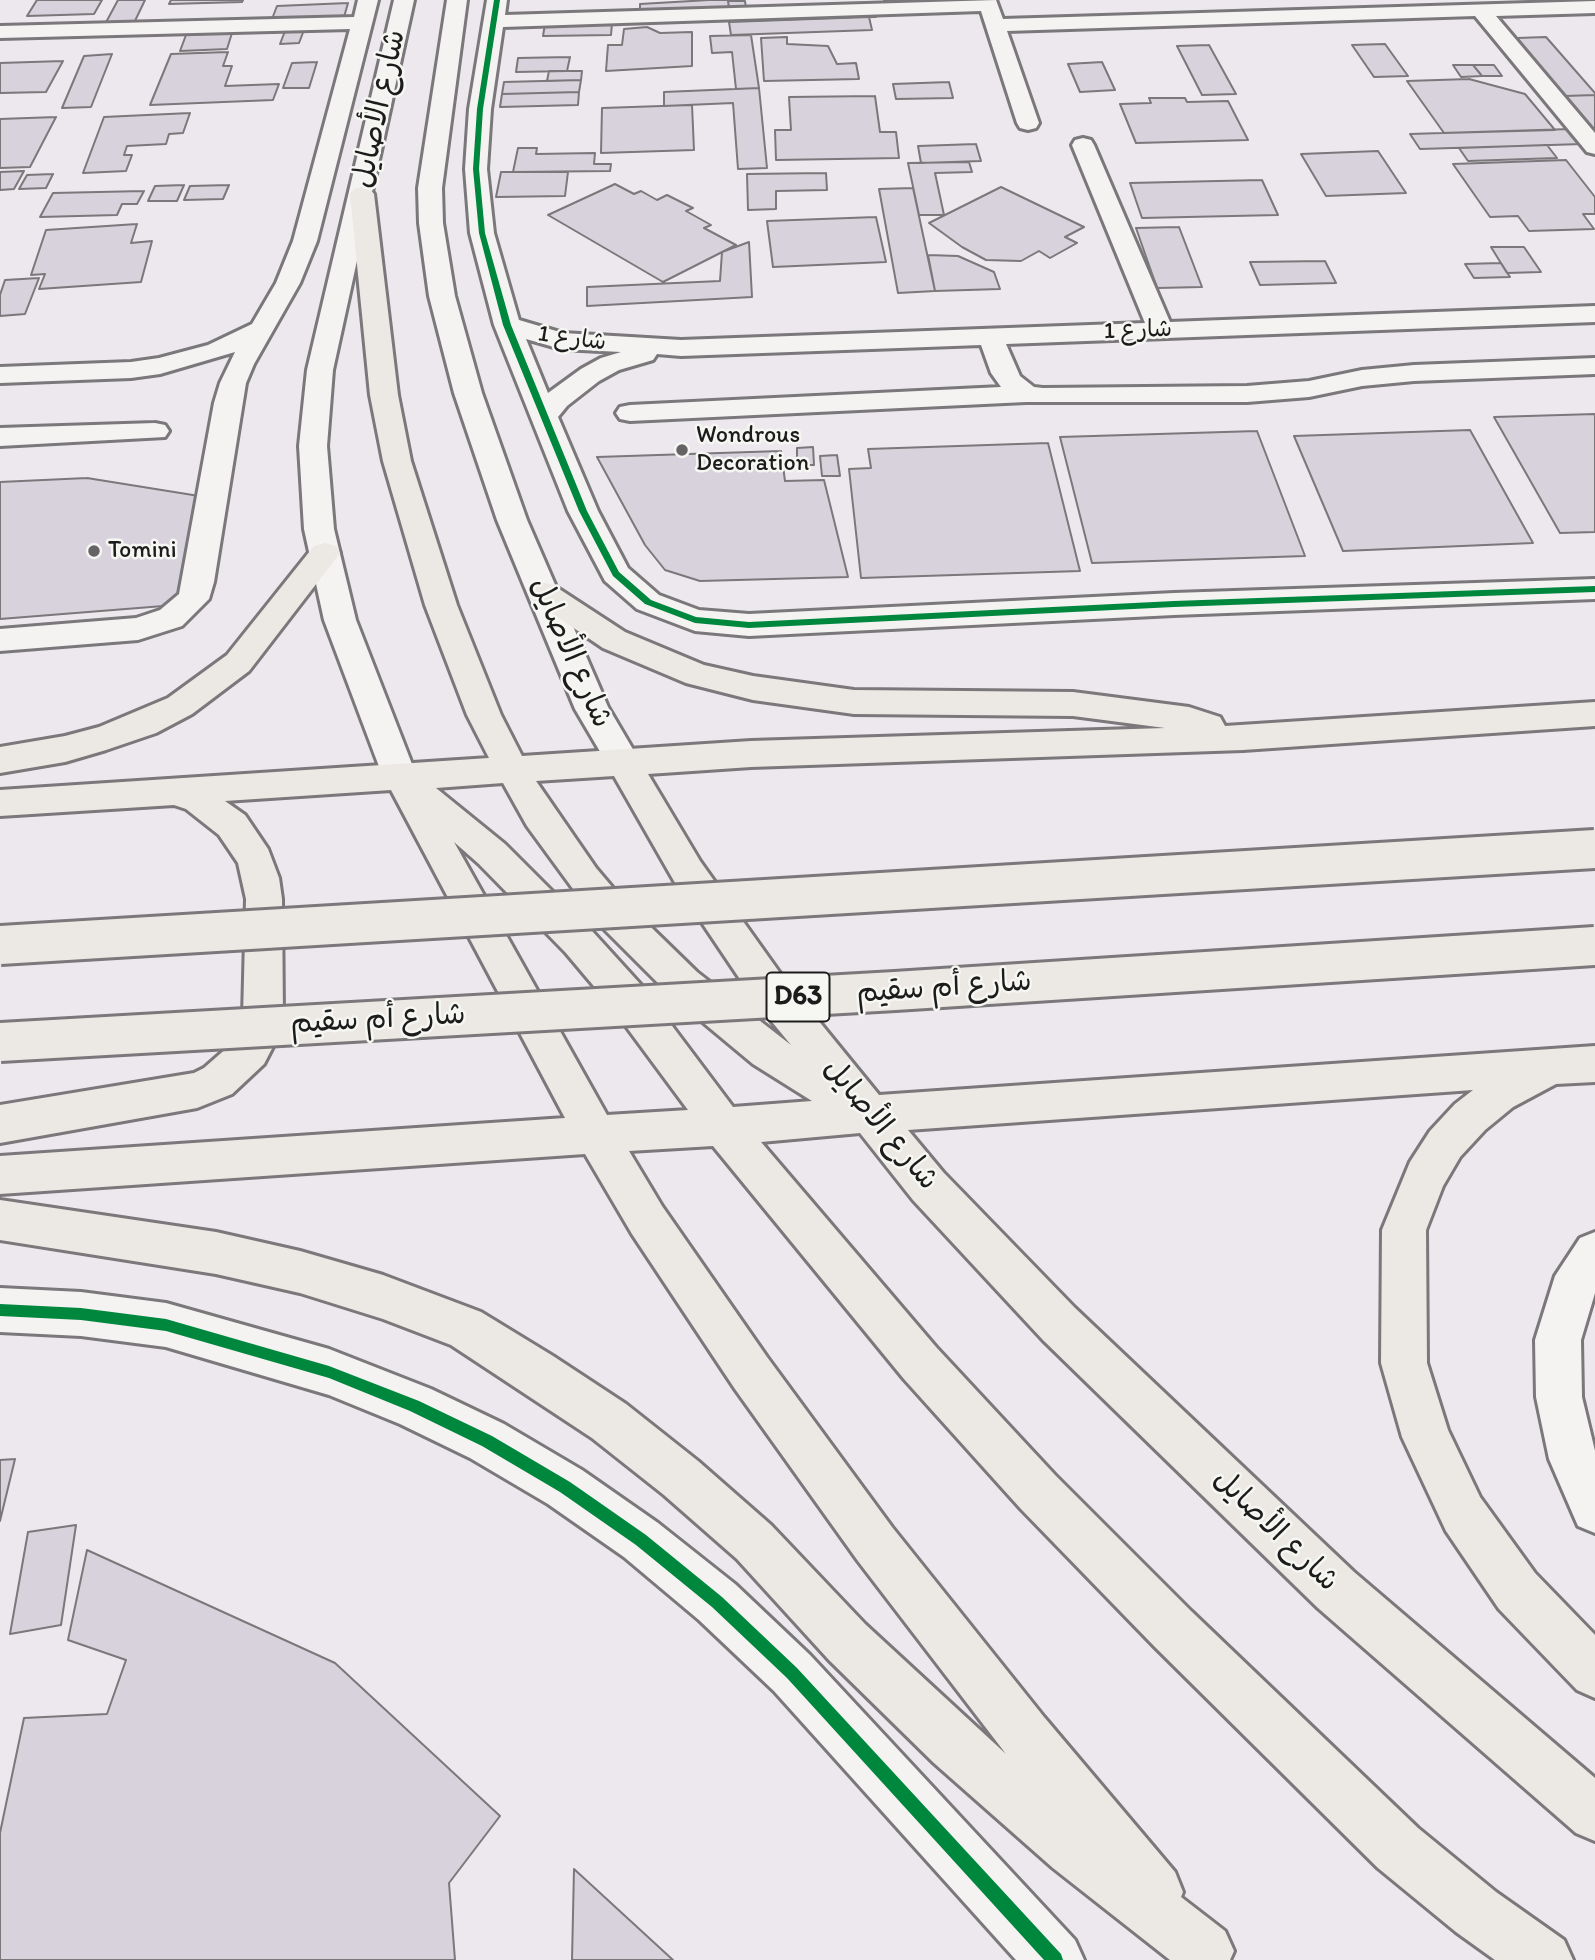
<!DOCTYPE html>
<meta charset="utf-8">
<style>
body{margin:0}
canvas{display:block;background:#ece8ee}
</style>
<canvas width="1595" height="1960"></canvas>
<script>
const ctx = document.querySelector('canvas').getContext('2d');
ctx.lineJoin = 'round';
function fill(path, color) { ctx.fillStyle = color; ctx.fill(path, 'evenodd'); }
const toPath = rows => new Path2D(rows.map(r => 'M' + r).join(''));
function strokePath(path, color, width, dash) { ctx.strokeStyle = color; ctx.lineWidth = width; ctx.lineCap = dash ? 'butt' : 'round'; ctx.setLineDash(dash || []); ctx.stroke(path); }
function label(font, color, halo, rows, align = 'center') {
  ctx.font = font + ' Itim,"Playpen Sans Arabic",sans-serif'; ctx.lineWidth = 5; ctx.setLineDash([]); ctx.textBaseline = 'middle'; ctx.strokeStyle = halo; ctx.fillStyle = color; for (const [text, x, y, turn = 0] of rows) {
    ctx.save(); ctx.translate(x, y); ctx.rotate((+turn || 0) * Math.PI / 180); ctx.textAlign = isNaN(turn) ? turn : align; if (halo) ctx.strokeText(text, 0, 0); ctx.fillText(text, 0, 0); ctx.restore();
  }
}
const building = toPath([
 [37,0,102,0,94,14,27,16,37,0],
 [118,0,145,0,133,25,104,26,118,0],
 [171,0,243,0,242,2,169,4,171,0],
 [709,0,728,0,729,8,640,12,640,4,709,0],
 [884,0,936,0,937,4,886,6,884,0],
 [728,1,745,1,746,8,729,8,728,1],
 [348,3,344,17,272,19,277,6,348,3],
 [875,10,876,17,822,18,821,12,875,10],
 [869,17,872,30,731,35,729,22,869,17],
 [612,23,611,35,543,36,545,24,612,23],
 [647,27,660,33,692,32,692,66,606,71,608,45,622,45,624,29,647,27],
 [304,30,299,43,280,44,285,31,304,30],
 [232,33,227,49,180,51,186,35,232,33],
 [751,35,759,88,736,89,732,52,712,53,710,36,751,35],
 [787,37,787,44,828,46,837,64,856,63,859,79,764,81,761,38,787,37],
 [1546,37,1595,93,1595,95,1565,96,1517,38,1546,37],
 [1385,44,1408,76,1374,77,1352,45,1385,44],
 [1209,45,1236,94,1202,95,1177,46,1209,45],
 [228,52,223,66,232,66,225,86,279,84,273,100,150,105,171,54,228,52],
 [112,54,91,107,62,108,84,56,112,54],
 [570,57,567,71,516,72,518,58,570,57],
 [63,61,46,92,0,93,0,63,63,61],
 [317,62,309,88,283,88,292,63,317,62],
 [1102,62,1115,90,1080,92,1068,64,1102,62],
 [1453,65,1473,65,1482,76,1461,77,1453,65],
 [1473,65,1494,65,1502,76,1482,76,1473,65],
 [549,71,582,71,581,80,547,81,549,71],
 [1469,79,1525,94,1555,130,1444,133,1407,81,1469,79],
 [581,80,579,92,502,94,504,82,581,80],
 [949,82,953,98,896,99,893,84,949,82],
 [759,88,767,168,738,169,733,103,664,106,664,92,759,88],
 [579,92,578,105,500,107,502,94,579,92],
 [1595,95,1595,131,1565,96,1595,95],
 [875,96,880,132,896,132,899,158,776,160,775,130,791,130,789,97,875,96],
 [1149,98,1185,98,1187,102,1228,101,1248,140,1136,143,1120,104,1151,103,1149,98],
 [692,105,694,150,601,153,602,108,692,105],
 [190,113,183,133,169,134,166,144,127,146,124,155,132,155,126,171,83,173,104,117,190,113],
 [56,117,30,167,0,168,0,119,56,117],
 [1571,129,1583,144,1420,149,1410,134,1571,129],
 [976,144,981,161,921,163,918,146,976,144],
 [1547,145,1557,158,1468,161,1459,148,1547,145],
 [518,148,537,148,536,154,595,153,594,164,611,164,610,171,513,172,518,148],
 [1378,151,1406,193,1326,196,1301,154,1378,151],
 [1566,160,1595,197,1595,214,1583,214,1594,229,1529,231,1518,216,1490,217,1453,164,1566,160],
 [969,162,972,172,935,173,944,215,919,215,908,163,969,162],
 [24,171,14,189,0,190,0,172,24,171],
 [501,172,568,172,565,196,496,197,501,172],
 [826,173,827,190,776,191,776,209,748,210,747,174,826,173],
 [53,174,46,188,19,189,27,175,53,174],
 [1262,180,1278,215,1142,218,1130,183,1262,180],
 [615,184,634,194,641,191,657,200,667,195,693,208,686,211,711,225,704,228,736,245,663,282,548,215,615,184],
 [184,185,177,201,148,201,155,186,184,185],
 [229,185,223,199,184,200,190,186,229,185],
 [1001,187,1084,227,1065,237,1077,243,1050,258,1039,251,1021,261,986,260,962,247,929,223,1001,187],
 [913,188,935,291,898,293,879,189,913,188],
 [144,191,137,204,122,204,117,215,40,217,53,193,144,191],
 [876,217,886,262,773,267,767,221,876,217],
 [137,224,131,243,152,241,141,282,39,289,45,274,31,275,46,230,137,224],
 [1179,227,1202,287,1157,288,1136,228,1179,227],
 [749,242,752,297,587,306,587,287,720,281,722,252,749,242],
 [1491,247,1524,247,1541,272,1507,273,1491,247],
 [928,255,958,256,994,272,1000,289,935,291,928,255],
 [1325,261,1336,283,1260,285,1250,262,1325,261],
 [1501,263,1510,277,1474,278,1465,264,1501,263],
 [39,278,25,314,0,316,0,295,5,280,39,278],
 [1595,414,1595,532,1560,533,1494,417,1595,414],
 [1470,430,1533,543,1343,551,1294,436,1470,430],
 [1257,431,1305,556,1092,563,1060,437,1257,431],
 [1048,443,1080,571,861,578,849,469,871,468,868,449,1048,443],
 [813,447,814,465,797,465,797,448,813,447],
 [781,451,785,481,824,480,848,577,700,581,665,570,645,545,597,457,781,451],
 [837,455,840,476,822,476,820,456,837,455],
 [87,478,199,496,176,605,0,619,0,482,87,478],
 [15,1459,0,1521,0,1460,15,1459],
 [76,1525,61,1625,10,1634,28,1532,76,1525],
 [87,1550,335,1663,500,1816,449,1883,455,1960,0,1960,0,1833,24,1718,107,1714,126,1660,68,1640,87,1550],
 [574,1869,673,1960,572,1960,574,1869]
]);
const minor = toPath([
 [358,0,378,0,317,241,300,283,254,364,246,383,214,582,209,599,182,626,138,640,0,651,0,629,136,618,160,610,179,594,214,403,220,383,235,352,160,374,131,378,0,383,0,367,131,362,159,358,208,345,252,324,276,283,293,241,350,29,0,38,0,26,354,17,358,0],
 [394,0,414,0,333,370,327,446,334,529,356,620,417,777,412,786,400,790,388,786,383,777,324,620,304,529,299,446,307,370,394,0],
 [447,0,467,0,442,188,443,223,455,296,482,393,527,520,608,707,641,763,636,772,624,776,612,772,575,709,497,520,454,393,429,296,419,223,418,188,447,0],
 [487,0,507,0,505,15,996,0,1003,19,1595,1,1595,13,1496,16,1595,133,1595,154,1587,152,1475,16,1007,31,1039,123,1036,128,1028,130,1020,128,1017,123,981,11,503,27,491,109,487,169,494,233,519,320,563,333,681,340,1145,323,1072,145,1075,140,1083,138,1091,140,1094,145,1170,322,1595,306,1595,322,1006,344,1020,376,1034,387,1043,388,1247,386,1309,381,1362,370,1414,365,1595,358,1595,374,1414,381,1362,386,1309,397,1247,402,1026,402,630,421,620,419,616,413,620,407,630,405,1001,387,991,373,981,345,681,356,657,354,653,360,619,370,599,381,567,406,558,417,598,511,628,568,659,595,699,610,749,614,1174,593,1595,579,1595,599,1174,615,749,636,695,631,637,609,605,581,568,511,494,325,470,233,465,169,469,109,487,0],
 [526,339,561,349,621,352,601,358,581,369,548,393,526,339],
 [155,423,165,425,169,431,165,437,0,446,0,428,155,423],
 [1595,1232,1595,1293,1581,1340,1582,1397,1595,1451,1595,1533,1578,1526,1549,1459,1536,1397,1535,1340,1555,1276,1580,1238,1595,1232],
 [0,1288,81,1292,166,1303,329,1349,431,1389,504,1424,582,1470,658,1523,735,1584,810,1655,1075,1940,1084,1960,1016,1960,774,1691,699,1620,624,1557,548,1504,470,1458,400,1424,329,1395,166,1347,81,1336,0,1332,0,1288]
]);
const major = toPath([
 [362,187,370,189,374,194,398,395,411,461,457,605,501,715,522,756,751,741,1165,728,1073,716,854,714,753,700,686,683,603,648,531,599,527,592,531,585,542,582,553,585,625,632,704,665,753,676,854,690,1073,692,1189,707,1220,717,1225,726,1595,702,1595,726,1243,750,751,767,648,774,700,861,782,976,879,1095,1595,1046,1595,1082,1556,1084,1513,1107,1485,1130,1460,1157,1443,1186,1426,1230,1427,1363,1448,1430,1480,1497,1535,1573,1595,1635,1595,1698,1577,1690,1499,1609,1446,1531,1402,1437,1381,1363,1382,1230,1410,1162,1430,1131,1455,1104,1473,1090,908,1130,943,1172,1075,1308,1354,1572,1595,1778,1595,1841,1576,1833,1318,1608,1043,1340,913,1200,860,1133,761,1142,936,1347,1055,1475,1191,1611,1418,1828,1496,1892,1564,1940,1573,1960,1495,1960,1456,1932,1378,1868,1155,1647,1021,1509,904,1379,713,1146,629,1151,662,1206,767,1357,892,1527,1044,1717,1175,1872,1183,1892,1181,1897,1225,1931,1234,1951,1230,1960,1170,1960,1053,1868,934,1763,829,1660,737,1559,664,1495,592,1438,451,1345,383,1319,300,1293,216,1274,0,1240,0,1200,216,1232,300,1251,383,1275,481,1312,553,1356,626,1404,698,1461,771,1525,865,1624,1006,1754,858,1561,735,1389,632,1234,585,1154,0,1194,0,1156,565,1118,391,790,225,801,245,815,268,849,279,878,282,899,283,1017,279,1035,264,1064,232,1094,197,1108,0,1143,0,1105,194,1073,204,1068,236,1040,243,1017,246,899,238,863,219,835,186,809,174,805,0,816,0,790,489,758,467,715,425,605,383,461,370,395,350,194,354,189,362,187],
 [614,776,674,881,754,1000,791,1045,697,972,624,901,596,868,536,781,614,776],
 [503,783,527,826,598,923,669,994,753,1064,812,1101,733,1107,642,986,592,931,505,844,436,788,503,783],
 [454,842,479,864,566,953,614,1010,688,1110,607,1115,454,842],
 [325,543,336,546,340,553,249,671,192,714,156,733,106,750,65,762,0,773,0,747,65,736,99,727,168,698,227,655,314,546,325,543]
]);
const majorBridge = toPath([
 [0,945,1595,849],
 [0,1042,895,991,1595,946]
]);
const cycleway = toPath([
 [494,0,500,0,483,109,479,169,485,233,511,325,587,511,619,572,651,600,696,617,749,622,1174,601,1595,586,1595,592,1174,607,749,628,695,623,645,604,613,576,579,511,503,325,479,233,473,169,477,109,494,0],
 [0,1304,81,1308,166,1319,329,1366,419,1401,492,1436,570,1482,646,1535,722,1597,797,1668,1061,1954,1063,1960,1044,1960,787,1678,712,1607,636,1545,560,1492,482,1446,410,1411,329,1378,166,1331,81,1320,0,1316,0,1304]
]);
const markers = [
 [682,450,7,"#656366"],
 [94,551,7,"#656366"]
];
const farStreetnames = [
 ["شارع 1",1138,331,-2],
 ["شارع 1",572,339,8]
];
const farPoinames = [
 ["Wondrous",696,436],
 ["Decoration",696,464],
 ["Tomini",108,551]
];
const shields = [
 [798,997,63]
];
const shieldNames = [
 ["D63",798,997]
];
const streetNames = [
 ["شارع الأصايل",380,109,-78],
 ["شارع الأصايل",570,653,66],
 ["شارع أم سقيم",944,988,-4],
 ["شارع أم سقيم",378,1020,-3],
 ["شارع الأصايل",880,1125,50],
 ["شارع الأصايل",1275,1531,44]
];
fill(building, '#d8d2dd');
strokePath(building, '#7a787a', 2);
strokePath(minor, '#7a787a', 6);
strokePath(major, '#7a787a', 6);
fill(minor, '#f4f3f2');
fill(major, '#ece8e3');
strokePath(majorBridge, '#7a787a', 44, []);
strokePath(majorBridge, '#ece8e3', 38);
fill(cycleway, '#00873e');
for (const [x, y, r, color] of markers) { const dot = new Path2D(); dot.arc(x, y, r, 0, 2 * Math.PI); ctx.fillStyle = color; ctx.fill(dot); strokePath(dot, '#f6f6f2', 2.5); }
label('24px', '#1c1c1c', '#f6f6f2', farStreetnames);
label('24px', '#1c1c1c', '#f6f6f2', farPoinames, 'left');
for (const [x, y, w] of shields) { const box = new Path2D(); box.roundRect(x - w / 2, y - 24.5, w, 49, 5); ctx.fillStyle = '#f6f6f2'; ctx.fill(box); strokePath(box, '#1c1c1c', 2); }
label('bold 28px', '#1c1c1c', null, shieldNames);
label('30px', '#1c1c1c', '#f6f6f2', streetNames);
</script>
